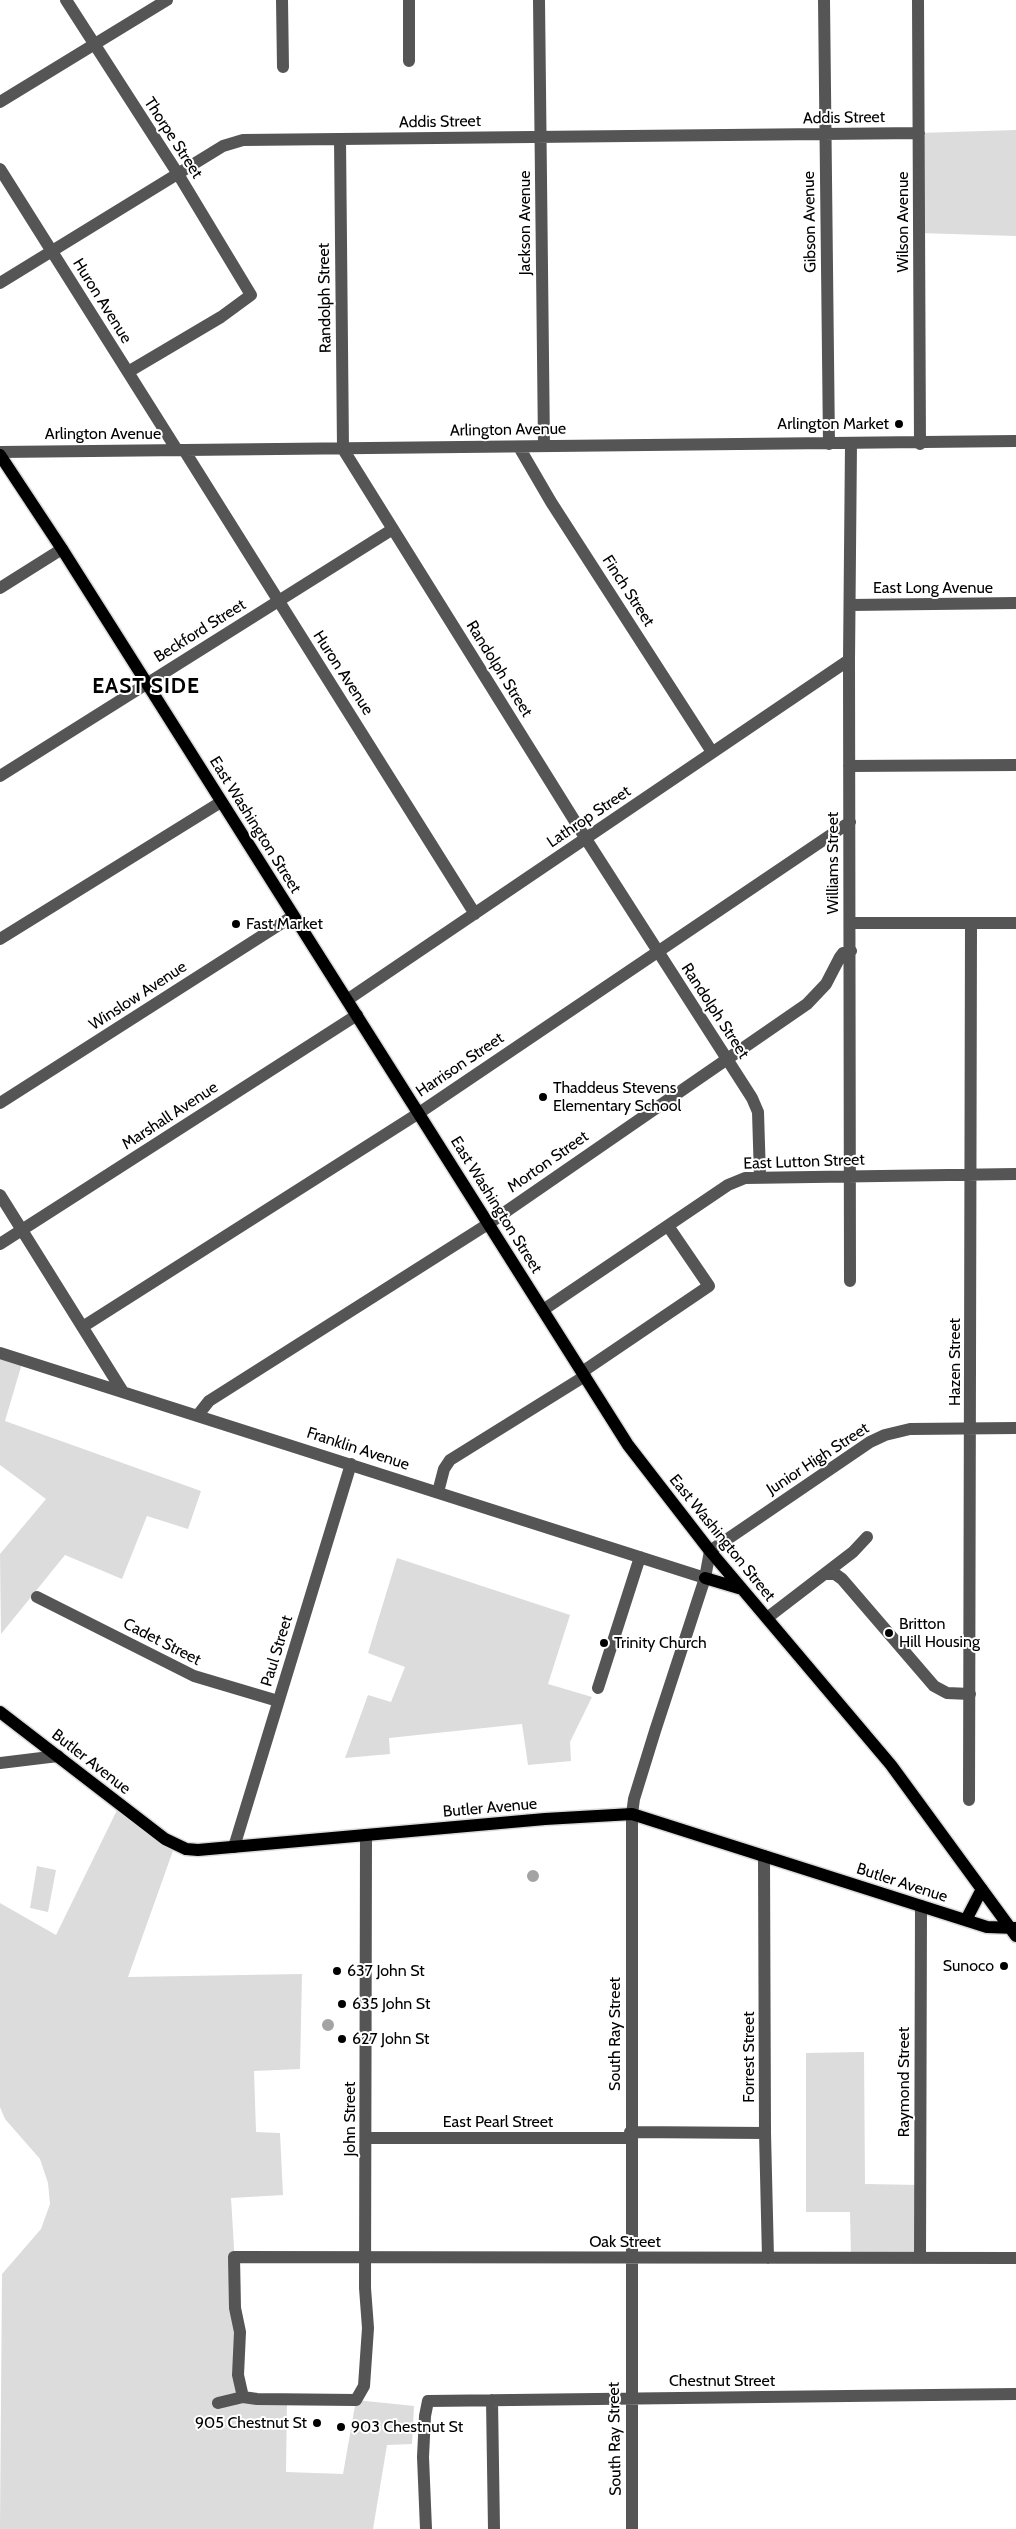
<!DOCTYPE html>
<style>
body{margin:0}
canvas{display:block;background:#fff}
</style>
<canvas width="1016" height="2529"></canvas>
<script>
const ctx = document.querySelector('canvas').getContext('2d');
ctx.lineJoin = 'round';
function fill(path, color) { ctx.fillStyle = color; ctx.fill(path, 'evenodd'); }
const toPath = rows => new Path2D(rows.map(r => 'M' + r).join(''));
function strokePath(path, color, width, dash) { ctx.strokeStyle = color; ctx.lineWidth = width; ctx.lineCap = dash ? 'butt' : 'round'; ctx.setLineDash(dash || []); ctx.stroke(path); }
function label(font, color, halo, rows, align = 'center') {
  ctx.font = font + ' Cabin,sans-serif'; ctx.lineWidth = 4; ctx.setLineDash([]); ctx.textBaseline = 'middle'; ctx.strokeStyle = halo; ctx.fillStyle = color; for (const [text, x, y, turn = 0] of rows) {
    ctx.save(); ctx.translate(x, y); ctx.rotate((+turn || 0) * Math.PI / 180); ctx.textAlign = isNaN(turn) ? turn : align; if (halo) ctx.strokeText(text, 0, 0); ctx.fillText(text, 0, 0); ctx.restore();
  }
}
const green = toPath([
 [1016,130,1016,236,919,233,919,133],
 [0,1353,23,1360,5,1421,201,1491,188,1529,147,1516,122,1579,65,1555,1,1634,0,1554,46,1499,0,1465],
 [397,1558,570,1615,548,1684,592,1697,570,1742,571,1761,528,1765,522,1724,389,1738,390,1754,345,1758,368,1695,391,1702,405,1667,368,1653],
 [120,1804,175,1845,128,1977,302,1974,300,2069,254,2071,256,2132,280,2133,283,2195,231,2198,243,2397,287,2400,286,2472,343,2474,356,2400,414,2406,412,2444,387,2445,373,2529,0,2529,2,2274,41,2229,50,2204,48,2183,40,2159,5,2119,0,2107,0,1903,56,1935],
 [37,1866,56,1870,48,1912,30,1908],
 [864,2052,865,2184,920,2185,920,2258,851,2258,850,2212,806,2212,806,2053]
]);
const water = toPath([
 '527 1876a6 6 0 1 1 12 0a6 6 0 1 1-12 0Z',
 '322 2025a6 6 0 1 1 12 0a6 6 0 1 1-12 0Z'
]);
const minor = toPath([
 [66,0,178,174,251,295,221,317,128,372],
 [282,0,283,67],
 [409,0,409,61],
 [539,0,544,446],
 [824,0,829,444],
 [918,0,920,444],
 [0,102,167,0],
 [340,139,343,449,586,839,752,1098,758,1112,760,1177],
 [0,169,177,450],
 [0,283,223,146,243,140,919,133],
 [519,447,551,502,712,752],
 [184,450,475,914],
 [0,452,1016,441],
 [0,588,62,549],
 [850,605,1016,603],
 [849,766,1016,765],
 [0,776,393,529],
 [850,923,1016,923],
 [0,939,221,802],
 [347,1000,849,660],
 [0,1103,293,916],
 [0,1195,123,1392],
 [0,1244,357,1015],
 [850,1281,849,660,851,444],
 [543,1310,728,1185,745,1178,1016,1174],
 [84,1326,419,1113,850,822],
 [0,1353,705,1578],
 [582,1372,709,1286,668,1226],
 [198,1415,209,1401,488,1224,807,1004,826,984,840,957,843,953,851,951],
 [438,1492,444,1469,450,1460,585,1376],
 [825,1574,835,1574,842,1579,934,1686,947,1693,970,1694],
 [37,1597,194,1676,278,1701],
 [767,1618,853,1552,867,1537],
 [598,1688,640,1557],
 [0,1763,58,1756],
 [969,1800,971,924],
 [234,1847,351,1464],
 [764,1856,765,2133,768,2258],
 [630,2132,765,2133],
 [366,2138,631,2138],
 [920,2258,921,1906],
 [243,2397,238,2375,240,2332,235,2308,234,2257,1016,2258],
 [492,2400,494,2529],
 [218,2403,243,2397,257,2399,356,2400,364,2386,368,2328,365,2288,366,1835],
 [426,2529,423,2457,425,2416,428,2401,1016,2394],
 [632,2529,632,1814,634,1799,655,1731,705,1578,710,1551,870,1442,885,1435,910,1429,1016,1428]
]);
const major = toPath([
 [0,455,62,549,628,1445,710,1551,891,1765,1016,1936],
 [705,1578,742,1589],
 [0,1712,165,1839,186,1849,198,1850,545,1819,632,1814,987,1927,1016,1928],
 [966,1920,982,1889]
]);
const markers = [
 [899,424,5,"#000"],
 [236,924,5,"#000"],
 [543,1097,5,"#000"],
 [889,1633,5,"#000"],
 [604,1643,5,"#000"],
 [1004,1966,5,"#000"],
 [337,1971,5,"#000"],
 [342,2004,5,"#000"],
 [342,2039,5,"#000"],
 [317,2423,5,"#000"],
 [341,2427,5,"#000"]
];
const streetNames = [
 ["Addis Street",844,118,-1],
 ["Addis Street",440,122,-1],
 ["Thorpe Street",173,138,57],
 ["Gibson Avenue",810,222,-91],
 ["Wilson Avenue",903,222,-90],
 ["Jackson Avenue",525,223,-90],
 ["Randolph Street",325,298,-91],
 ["Huron Avenue",102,301,58],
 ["Arlington Avenue",508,430,-1],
 ["Arlington Avenue",103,434],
 ["East Long Avenue",933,588],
 ["Finch Street",628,591,57],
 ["Beckford Street",200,631,-32],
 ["Randolph Street",499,669,58],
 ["Huron Avenue",343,673,57],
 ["Lathrop Street",589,817,-34],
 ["East Washington Street",255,825,58],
 ["Williams Street",833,863,-90],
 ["Winslow Avenue",138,996,-33],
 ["Randolph Street",715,1011,57],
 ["Harrison Street",460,1065,-34],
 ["Marshall Avenue",170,1116,-33],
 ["Morton Street",548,1162,-35],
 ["East Lutton Street",804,1162,-2],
 ["East Washington Street",496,1205,58],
 ["Hazen Street",955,1362,-90],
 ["Franklin Avenue",358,1449,18],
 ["Junior High Street",818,1459,-33],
 ["East Washington Street",722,1538,51],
 ["Cadet Street",162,1642,27],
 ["Paul Street",277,1651,-73],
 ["Butler Avenue",91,1762,38],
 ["Butler Avenue",490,1808,-5],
 ["Butler Avenue",902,1883,18],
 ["South Ray Street",615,2034,-90],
 ["Forrest Street",749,2057,-90],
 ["Raymond Street",904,2082,-90],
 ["John Street",350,2119,-90],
 ["East Pearl Street",498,2122],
 ["Oak Street",625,2242],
 ["Chestnut Street",722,2381],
 ["South Ray Street",615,2439,-91]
];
const poiNames = [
 ["Arlington Market",889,424,"right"],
 ["Fast Market",246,924],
 ["Thaddeus Stevens",553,1088],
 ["Elementary School",553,1106],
 ["Britton",899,1624],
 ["Hill Housing",899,1642],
 ["Trinity Church",614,1643],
 ["Sunoco",994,1966,"right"],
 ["637 John St",347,1971],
 ["635 John St",352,2004],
 ["627 John St",352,2039],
 ["905 Chestnut St",307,2423,"right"],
 ["903 Chestnut St",351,2427]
];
const districtNames = [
 ["EAST SIDE",146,687]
];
fill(green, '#dcdcdc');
fill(water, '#a3a3a3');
strokePath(major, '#dbdbdb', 15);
strokePath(minor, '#555', 12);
strokePath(major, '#000', 12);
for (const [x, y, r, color] of markers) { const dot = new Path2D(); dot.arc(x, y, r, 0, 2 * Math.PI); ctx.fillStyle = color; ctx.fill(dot); strokePath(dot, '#fff', 2); }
label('16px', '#000', '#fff', streetNames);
label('16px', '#000', '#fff', poiNames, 'left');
ctx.letterSpacing = '1px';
label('bold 21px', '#000', '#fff', districtNames);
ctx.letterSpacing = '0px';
</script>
